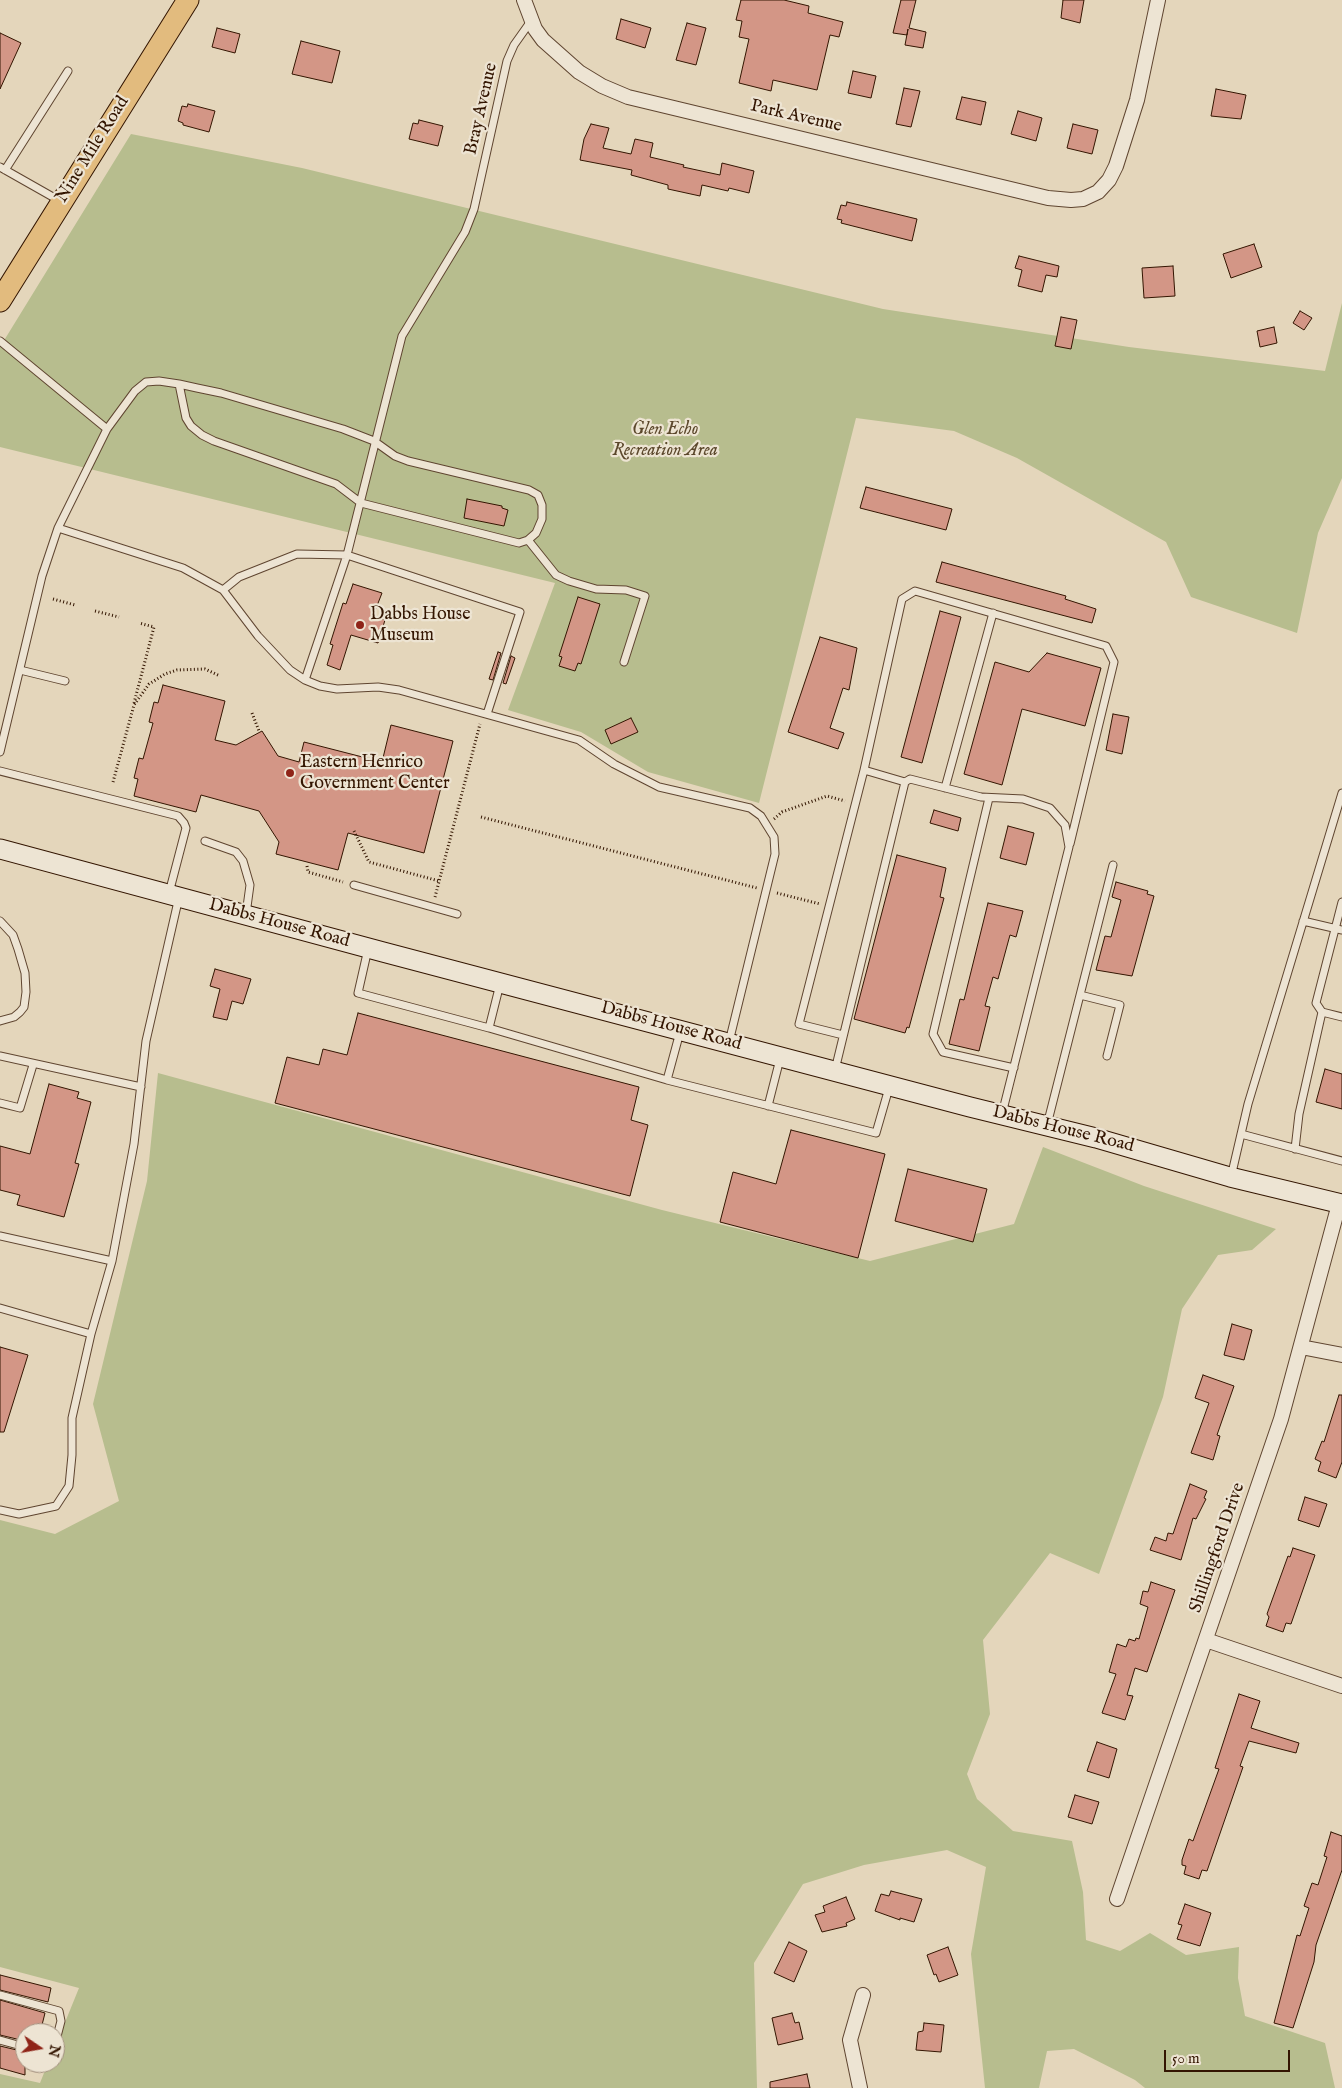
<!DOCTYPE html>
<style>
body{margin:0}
#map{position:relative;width:1342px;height:2088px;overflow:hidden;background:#e4d6bb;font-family:"IM FELL English",serif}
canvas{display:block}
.north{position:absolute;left:15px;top:2023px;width:50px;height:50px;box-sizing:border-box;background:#ede4d3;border:1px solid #a3917f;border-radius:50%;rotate:102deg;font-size:14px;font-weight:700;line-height:20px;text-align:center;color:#331501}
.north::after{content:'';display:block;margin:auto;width:18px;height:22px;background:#8f2418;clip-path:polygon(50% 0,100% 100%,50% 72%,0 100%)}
.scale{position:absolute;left:1164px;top:2050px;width:126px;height:22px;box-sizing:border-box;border:2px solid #331501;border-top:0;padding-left:6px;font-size:15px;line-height:18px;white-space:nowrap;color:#331501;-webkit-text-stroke:4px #ede4d3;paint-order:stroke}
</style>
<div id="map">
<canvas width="1342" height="2088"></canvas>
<div class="north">N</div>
<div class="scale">50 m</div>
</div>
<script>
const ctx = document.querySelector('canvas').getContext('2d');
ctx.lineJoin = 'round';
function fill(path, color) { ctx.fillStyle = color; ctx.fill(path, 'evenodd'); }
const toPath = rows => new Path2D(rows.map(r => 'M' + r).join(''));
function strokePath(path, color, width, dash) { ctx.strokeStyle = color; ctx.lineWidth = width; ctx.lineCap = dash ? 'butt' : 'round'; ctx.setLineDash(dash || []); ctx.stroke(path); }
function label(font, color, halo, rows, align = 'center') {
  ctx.font = font + ' "IM FELL English",serif'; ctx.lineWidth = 4.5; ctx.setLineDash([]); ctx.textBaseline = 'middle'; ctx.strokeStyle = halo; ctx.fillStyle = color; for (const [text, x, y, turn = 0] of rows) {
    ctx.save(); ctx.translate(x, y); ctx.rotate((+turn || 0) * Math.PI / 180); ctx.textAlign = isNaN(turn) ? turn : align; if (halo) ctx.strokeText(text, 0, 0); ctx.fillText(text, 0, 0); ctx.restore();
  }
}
const green = toPath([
 [131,134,302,168,883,309,1129,347,1325,371,1342,303,1342,478,1318,533,1297,633,1191,597,1166,542,1017,458,954,431,856,418,759,803,648,772,581,732,508,710,555,583,0,447,0,347],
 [158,1073,662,1210,870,1261,1014,1224,1043,1147,1144,1186,1276,1229,1252,1250,1218,1255,1182,1309,1163,1397,1099,1574,1050,1553,983,1640,990,1714,967,1774,977,1799,1013,1831,1072,1841,1083,1892,1086,1940,1120,1951,1150,1933,1186,1955,1239,1947,1238,1978,1245,2016,1325,2043,1335,2088,1145,2088,1135,2080,1074,2049,1047,2051,1039,2088,985,2088,971,1954,986,1867,947,1850,864,1865,803,1884,754,1963,757,2088,0,2088,0,2074,40,2083,48,2063,55,2063,55,2047,79,1988,0,1967,0,1520,55,1534,119,1501,93,1404,147,1181]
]);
const building = toPath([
 [741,0,784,0,809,6,808,13,843,22,839,37,830,35,817,90,773,80,771,91,739,83,749,39,739,37,742,21,736,20,741,0],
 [901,0,916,0,909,28,926,32,923,48,905,45,908,29,907,35,893,33,901,0],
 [1063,0,1084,0,1080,23,1061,18,1063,0],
 [621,19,651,28,645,48,616,39,621,19],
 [687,23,706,28,696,65,676,60,687,23],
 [217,28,240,34,235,53,212,47,217,28],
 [0,33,21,43,0,89,0,33],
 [301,41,340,51,332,83,292,74,301,41],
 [853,71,876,76,871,98,848,93,853,71],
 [904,88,920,91,911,127,896,124,904,88],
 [1216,89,1246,95,1241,119,1211,116,1216,89],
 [962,97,986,102,981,125,956,119,962,97],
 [188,104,215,111,209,132,183,125,183,123,178,121,182,106,187,107,188,104],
 [1018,111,1042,118,1036,141,1011,134,1018,111],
 [419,120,443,126,438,146,409,139,413,123,418,124,419,120],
 [591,124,609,128,603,148,631,154,635,139,653,143,650,157,684,165,683,167,720,175,722,163,754,171,749,193,729,188,728,191,702,185,700,196,668,189,668,185,631,175,632,170,580,160,584,139,591,124],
 [1073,124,1098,130,1092,154,1067,148,1073,124],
 [847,202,917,219,912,241,841,223,842,220,837,219,841,205,846,206,847,202],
 [1254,244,1262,267,1231,278,1223,254,1254,244],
 [1019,256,1059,266,1057,277,1046,275,1042,292,1018,286,1022,270,1015,268,1019,256],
 [1173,266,1175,296,1144,298,1142,268,1173,266],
 [1300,311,1312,318,1304,330,1293,323,1300,311],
 [1061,317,1077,320,1071,349,1055,346,1061,317],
 [1274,327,1277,343,1260,347,1257,331,1274,327],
 [866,487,952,509,946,530,860,508,866,487],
 [467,499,502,506,502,508,508,510,504,526,464,518,467,499],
 [942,562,1066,596,1065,599,1096,609,1092,623,936,582,942,562],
 [353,584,382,593,373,616,385,620,378,643,351,635,340,670,327,665,333,645,330,644,343,603,346,604,353,584],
 [578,597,600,604,581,664,578,663,575,671,559,666,562,657,559,656,578,597],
 [940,611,961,617,922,763,901,757,940,611],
 [820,637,857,648,849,690,843,688,830,728,844,733,838,749,788,732,820,637],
 [498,652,501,653,493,680,489,679,498,652],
 [1047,653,1101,668,1085,726,1022,709,1002,785,964,774,995,662,1029,672,1047,653],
 [511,656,515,658,506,684,503,683,511,656],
 [163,685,225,701,215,740,236,745,262,731,278,756,299,762,304,742,382,762,391,725,453,741,424,853,348,833,338,870,276,854,279,842,259,811,201,795,196,812,134,796,138,779,134,778,139,758,143,759,153,723,149,722,154,702,158,703,163,685],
 [1113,714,1129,717,1122,754,1106,750,1113,714],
 [631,718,638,732,611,744,605,730,631,718],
 [934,810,961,818,958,831,930,823,934,810],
 [1008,826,1034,833,1026,865,1000,858,1008,826],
 [897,855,946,868,940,897,944,898,909,1028,907,1027,905,1033,854,1019,897,855],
 [1116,882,1148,891,1147,894,1154,896,1132,976,1096,970,1105,936,1111,937,1121,900,1112,897,1116,882],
 [988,903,1023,911,1016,937,1010,935,998,979,993,977,985,1006,990,1007,979,1051,949,1044,960,999,964,1000,988,903],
 [215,969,251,979,243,1004,232,1001,227,1020,213,1017,220,989,210,986,215,969],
 [358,1013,639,1087,631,1120,648,1125,630,1196,275,1103,287,1057,319,1065,323,1049,347,1055,358,1013],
 [1325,1069,1342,1074,1342,1109,1316,1102,1325,1069],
 [49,1084,79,1092,77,1098,91,1102,75,1163,79,1164,64,1217,17,1205,20,1195,0,1190,0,1146,30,1154,49,1084],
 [791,1130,885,1154,858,1258,720,1222,733,1172,776,1184,791,1130],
 [908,1169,987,1189,973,1242,895,1221,908,1169],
 [1232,1324,1252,1330,1244,1360,1224,1355,1232,1324],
 [0,1347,28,1355,4,1432,0,1432,0,1347],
 [1203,1375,1234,1386,1217,1435,1220,1436,1213,1460,1191,1453,1209,1403,1195,1398,1203,1375],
 [1339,1395,1342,1395,1342,1462,1336,1478,1318,1471,1321,1462,1315,1459,1322,1441,1324,1442,1339,1395],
 [1190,1484,1207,1491,1204,1498,1206,1499,1196,1519,1193,1518,1181,1560,1150,1550,1155,1537,1166,1541,1168,1533,1173,1534,1190,1484],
 [1305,1497,1327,1504,1319,1527,1298,1520,1305,1497],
 [1293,1548,1315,1555,1291,1624,1286,1623,1283,1632,1266,1626,1269,1617,1267,1614,1288,1556,1290,1557,1293,1548],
 [1151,1582,1175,1590,1147,1672,1135,1668,1127,1695,1133,1696,1125,1720,1102,1713,1116,1674,1109,1672,1117,1644,1126,1647,1129,1639,1135,1641,1136,1638,1139,1639,1148,1607,1140,1604,1143,1591,1148,1592,1151,1582],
 [1239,1694,1260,1701,1251,1728,1299,1743,1296,1753,1249,1741,1240,1766,1243,1767,1207,1871,1202,1870,1199,1879,1184,1874,1186,1866,1182,1865,1182,1860,1189,1839,1193,1841,1219,1769,1215,1768,1239,1694],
 [1097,1742,1117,1749,1109,1778,1087,1771,1097,1742],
 [1075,1795,1099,1802,1092,1824,1068,1817,1075,1795],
 [1331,1832,1342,1836,1342,1870,1316,1945,1314,1962,1293,2028,1274,2023,1297,1935,1300,1936,1309,1908,1304,1906,1312,1883,1318,1885,1327,1857,1324,1856,1331,1832],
 [891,1891,922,1899,914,1922,900,1918,900,1920,875,1911,881,1894,889,1896,891,1891],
 [846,1897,855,1919,846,1923,847,1926,822,1932,815,1915,825,1912,823,1906,846,1897],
 [1185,1904,1211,1913,1200,1946,1177,1939,1182,1925,1178,1924,1185,1904],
 [789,1942,807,1951,794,1982,774,1973,789,1942],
 [948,1947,958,1975,939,1982,936,1974,934,1975,927,1955,948,1947],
 [0,1975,51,1988,48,2002,0,1990,0,1975],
 [0,2000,45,2013,40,2033,25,2033,25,2041,0,2035,0,2000],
 [792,2013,795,2023,799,2022,803,2039,778,2045,772,2018,792,2013],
 [924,2023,944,2025,941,2052,916,2050,918,2032,923,2031,924,2023],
 [0,2046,25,2052,25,2075,0,2068,0,2046],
 [807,2074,810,2088,770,2088,770,2082,807,2074]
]);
const path = toPath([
 [53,599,75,605],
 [95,611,119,617],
 [134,703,154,627,139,623],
 [252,713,259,731],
 [113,782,134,705,149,684,165,674,177,670,205,669,220,676],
 [481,817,757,888],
 [774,819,782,812,827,796,845,801],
 [354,831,369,862,439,881],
 [307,866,308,872,343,882],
 [777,893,820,904],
 [435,897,480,724]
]);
const lane = toPath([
 [0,167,60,201],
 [5,170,68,71],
 [0,341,107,429],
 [58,528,183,568,223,590,258,636,290,670,305,680,320,686,337,689,378,687,399,690,579,740,614,764,659,787,750,808,761,816,774,837,775,854,729,1042],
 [528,540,556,575,569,581,596,589,626,590,645,596,624,662],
 [223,590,239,577,297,554,347,555,305,680],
 [20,670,65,681],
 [487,714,520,612,347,555,402,336,465,232,474,209,507,61,514,45,531,21],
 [0,752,42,576,58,528,107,429,135,391,146,382,159,381,179,384,197,388,221,393,343,429,374,441,395,456,408,461,529,490,538,495,542,505,542,519,536,533,528,540,519,543,361,503,336,484,214,441,202,435,191,426,186,418,179,384],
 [864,770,902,599,915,591,1106,646,1114,662,1070,844],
 [0,771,178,816,184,823,186,828,169,893],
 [945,788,993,613],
 [989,798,933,1034,943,1052,1014,1068],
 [205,841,236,852,243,861,250,885,246,914],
 [354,885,457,914],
 [1342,902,1316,1003,1322,1012,1342,1017],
 [0,921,13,935,18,949,25,973,26,992,24,1007,20,1012,14,1017,0,1021],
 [1303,921,1342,930],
 [368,949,358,993,489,1028,667,1080,680,1032],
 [1080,995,1120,1005,1107,1056],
 [489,1028,500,984],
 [843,1035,799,1024,864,770,905,782],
 [0,1056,141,1087],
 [835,1070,905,782,910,779,981,797,1023,799,1050,808,1065,825,1069,847,1002,1114],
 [667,1080,876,1133,889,1088],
 [0,1103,20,1108,33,1065],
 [768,1106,780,1059],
 [1047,1125,1113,865],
 [1241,1134,1342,1161],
 [1295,1149,1299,1114,1322,1012],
 [1231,1177,1248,1104,1342,793],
 [0,1236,112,1261],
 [0,1308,91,1334],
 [0,1510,19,1514,56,1506,69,1486,72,1455,72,1418,91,1334,112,1261,134,1144,146,1041,179,897],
 [0,1995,59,2011,61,2021,55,2044],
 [0,2040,25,2047]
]);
const street = toPath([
 [524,0,535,29,543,40,579,72,602,86,628,97,1048,198,1071,200,1083,199,1098,192,1109,180,1116,166,1137,100,1158,0],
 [1301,1347,1342,1355],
 [1206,1640,1342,1686],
 [1117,1899,1281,1419,1339,1204],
 [860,2088,850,2040,863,1995]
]);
const secondary = toPath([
 [0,849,383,952,970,1107,1096,1138,1230,1177,1342,1204]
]);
const primary = toPath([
 [0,301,188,0]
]);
const markers = [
 [360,625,5,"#8f2418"],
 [290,773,5,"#8f2418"]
];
const streetNames = [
 ["Bray Avenue",482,109,-77],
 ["Park Avenue",796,117,13],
 ["Nine Mile Road",93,150,-58],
 ["Dabbs House Road",279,924,15],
 ["Dabbs House Road",671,1027,15],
 ["Dabbs House Road",1063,1130,14],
 ["Shillingford Drive",1218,1548,-71]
];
const parkNames = [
 ["Glen Echo",665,430],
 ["Recreation Area",665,451]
];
const poiNames = [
 ["Dabbs House",370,615],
 ["Museum",370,636],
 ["Eastern Henrico",300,763],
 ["Government Center",300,784]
];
fill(green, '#b7bd8e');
fill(building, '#d39686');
strokePath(building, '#331501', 1);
strokePath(lane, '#5f4530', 9);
strokePath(street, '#5f4530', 16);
strokePath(secondary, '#331501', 21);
strokePath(primary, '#331501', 23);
strokePath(path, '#331501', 3, [1, 2.5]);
strokePath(lane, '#ede4d3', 7);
strokePath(street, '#ede4d3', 14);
strokePath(secondary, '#ede4d3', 19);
strokePath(primary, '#e2bb7e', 21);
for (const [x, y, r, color] of markers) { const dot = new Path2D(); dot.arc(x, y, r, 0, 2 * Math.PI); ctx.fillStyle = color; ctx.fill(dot); strokePath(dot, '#ede4d3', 2); }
label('18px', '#331501', '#ede4d3', streetNames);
label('italic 18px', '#5b472b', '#ede4d3', parkNames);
label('18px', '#331501', '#ede4d3', poiNames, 'left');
</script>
